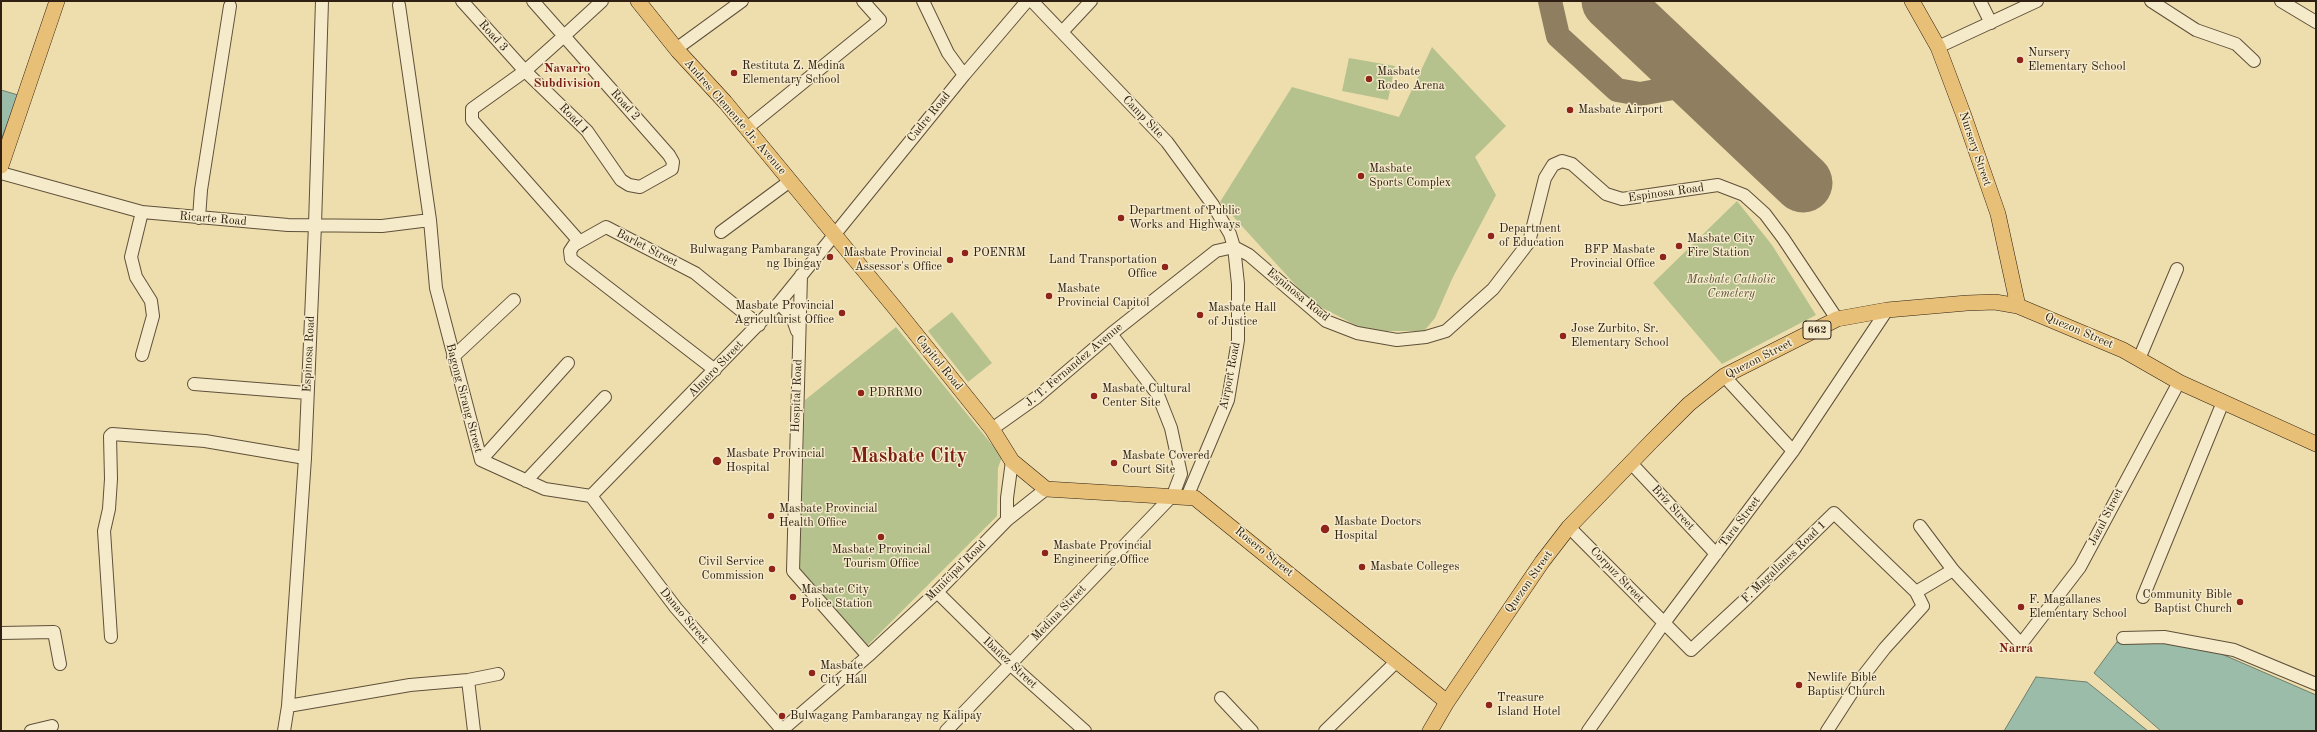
<!DOCTYPE html>
<meta charset="utf-8">
<style>
body{margin:0}
#map{position:relative;width:2317px;height:732px;overflow:hidden;background:#efdead;font-family:"Old Standard TT",serif}
canvas{display:block}
.frame{position:absolute;inset:0;border:2px solid #2f2013;pointer-events:none}
</style>
<div id="map">
<canvas width="2317" height="732"></canvas>
<div class="frame"></div>
</div>
<script>
const ctx = document.querySelector('canvas').getContext('2d');
ctx.lineJoin = 'round';
function fill(path, color) { ctx.fillStyle = color; ctx.fill(path, 'evenodd'); }
const toPath = rows => new Path2D(rows.map(r => 'M' + r).join(''));
function strokePath(path, color, width, dash) { ctx.strokeStyle = color; ctx.lineWidth = width; ctx.lineCap = dash ? 'butt' : 'round'; ctx.setLineDash(dash || []); ctx.stroke(path); }
function label(font, color, halo, rows, align = 'center') {
  ctx.font = font + ' "Old Standard TT",serif'; ctx.lineWidth = 3; ctx.setLineDash([]); ctx.textBaseline = 'middle'; ctx.strokeStyle = halo; ctx.fillStyle = color; for (const [text, x, y, turn = 0] of rows) {
    ctx.save(); ctx.translate(x, y); ctx.rotate((+turn || 0) * Math.PI / 180); ctx.textAlign = isNaN(turn) ? turn : align; if (halo) ctx.strokeText(text, 0, 0); ctx.fillText(text, 0, 0); ctx.restore();
  }
}
const green = toPath([
 [1432,47,1506,126,1475,157,1496,195,1453,277,1435,318,1424,331,1367,331,1311,302,1220,202,1292,87,1399,117],
 [1349,58,1395,66,1388,100,1342,91],
 [1737,201,1772,245,1816,315,1722,364,1653,283],
 [952,312,992,363,968,382,928,331],
 [896,327,1002,457,998,468,997,516,867,646,799,569,805,400]
]);
const water = toPath([
 [1,90,18,95,1,140,1,90],
 [2117,642,2169,643,2217,652,2316,695,2316,731,2161,731,2094,673,2117,642],
 [2036,677,2087,682,2148,731,2004,731,2036,677]
]);
const taxiway = toPath([
 [1550,1,1558,36,1617,90,1640,94,1673,88,1677,85,1680,77,1680,66],
 [1673,88,1703,89]
]);
const runway = toPath([
 [1611,1,1803,183]
]);
const minor = toPath([
 [462,1,525,71,472,109,472,120,579,241],
 [533,1,564,36,669,155,673,162,672,169,640,187,629,185,621,180,587,131,525,71,564,36,602,1],
 [923,1,948,53,964,75],
 [1032,1,1167,142,1213,205,1230,234,1234,247,1238,284,1238,340,1228,400,1187,497],
 [1980,1,1991,23],
 [2151,1,2196,30,2236,44,2254,61],
 [2281,1,2316,22],
 [399,5,430,220,436,288,481,460,545,489,591,496],
 [1062,32,1091,1],
 [1938,47,2037,1],
 [676,49,742,1],
 [747,128,880,20,863,1],
 [1,173,142,212,288,225,382,226,430,220],
 [142,212,131,257,136,277,151,301,153,316,142,355],
 [199,218,201,190,230,6],
 [721,232,790,181],
 [1234,247,1249,255,1326,321,1357,333,1397,340,1426,337,1446,331,1493,289,1529,242,1545,178,1553,165,1562,161,1572,164,1606,194,1622,199,1718,185,1744,195,1765,214,1783,238,1837,319],
 [801,275,793,571,868,656],
 [779,303,792,317,797,331],
 [453,357,514,300],
 [2139,359,2177,269],
 [715,370,571,259,570,251,574,245,606,227,695,273,759,325],
 [1724,376,1793,451],
 [194,384,307,393],
 [992,429,1037,397,1111,334,1216,251,1234,247],
 [481,460,568,363],
 [1631,463,1716,554],
 [526,481,605,397],
 [591,496,779,303,964,75,1027,1],
 [591,496,676,608,783,731],
 [1007,520,1007,498,1012,461],
 [1920,526,1953,570,2021,644,2080,567,2179,382],
 [1569,527,1691,650,1747,598,1834,513,1916,592,1923,606,1885,648,1860,680,1827,731],
 [937,592,1010,664,1085,731],
 [1916,592,1953,570],
 [2143,597,2223,402],
 [1,633,54,632,60,664],
 [111,637,104,531,109,509,111,479,110,436,112,434,205,441,305,458],
 [2123,638,2164,637,2234,650,2316,684],
 [468,680,474,731],
 [1221,698,1252,731],
 [288,706,410,685,468,680,498,674],
 [782,730,868,656,937,592,1007,520,1046,489],
 [31,731,52,726],
 [284,731,288,706,305,458,315,225,322,1],
 [946,731,1173,495,1181,474,1171,428,1158,395,1111,334],
 [1325,731,1397,661],
 [1588,731,1664,623,1793,451,1887,310]
]);
const major = toPath([
 [638,1,678,51,725,102,895,308,992,429,1012,461,1046,489,1195,498,1447,702],
 [1912,1,1938,47,1964,116,1998,214,2018,306],
 [1,166,57,1],
 [1430,731,1447,702,1542,562,1569,527,1651,442,1689,404,1724,376,1837,319,1887,310,1967,303,1995,302,2018,306,2123,350,2179,382,2316,444]
]);
const markers = [
 [2020,60,4,"#8f2418"],
 [734,73,4,"#8f2418"],
 [1369,79,4,"#8f2418"],
 [1570,110,4,"#8f2418"],
 [1361,176,4,"#8f2418"],
 [1121,218,4,"#8f2418"],
 [1491,236,4,"#8f2418"],
 [1679,246,4,"#8f2418"],
 [965,253,4,"#8f2418"],
 [830,257,4,"#8f2418"],
 [1663,257,4,"#8f2418"],
 [950,260,4,"#8f2418"],
 [1165,267,4,"#8f2418"],
 [1049,296,4,"#8f2418"],
 [842,313,4,"#8f2418"],
 [1200,315,4,"#8f2418"],
 [1563,336,4,"#8f2418"],
 [861,393,4,"#8f2418"],
 [1094,396,4,"#8f2418"],
 [717,461,5,"#8f2418"],
 [1114,463,4,"#8f2418"],
 [771,516,4,"#8f2418"],
 [1325,529,5,"#8f2418"],
 [881,537,4,"#8f2418"],
 [1045,553,4,"#8f2418"],
 [1362,567,4,"#8f2418"],
 [772,569,4,"#8f2418"],
 [793,597,4,"#8f2418"],
 [2240,602,4,"#8f2418"],
 [2021,607,4,"#8f2418"],
 [812,673,4,"#8f2418"],
 [1799,685,4,"#8f2418"],
 [1489,705,4,"#8f2418"],
 [782,716,4,"#8f2418"]
];
const shields = [
 [1817,330,28]
];
const shieldNames = [
 ["662",1817,330]
];
const streetNames = [
 ["Road 3",493,36,48],
 ["Road 2",625,105,48],
 ["Andres Clemente Jr. Avenue",735,117,49],
 ["Cadre Road",929,117,-51],
 ["Camp Site",1143,117,46],
 ["Road 1",574,119,46],
 ["Nursery Street",1975,149,71],
 ["Espinosa Road",1666,193,-8],
 ["Ricarte Road",213,219,5],
 ["Barlet Street",647,248,27],
 ["Espinosa Road",1298,295,39],
 ["Quezon Street",2079,331,23],
 ["Espinosa Road",309,354,-87],
 ["Quezon Street",1759,359,-27],
 ["Capitol Road",939,363,51],
 ["J. T. Fernandez Avenue",1074,365,-40],
 ["Almero Street",716,369,-46],
 ["Airport Road",1230,376,-79],
 ["Hospital Road",797,396,-88],
 ["Bagong Sirang Street",464,398,75],
 ["Briz Street",1673,508,47],
 ["Jazul Street",2106,517,-63],
 ["Tara Street",1740,522,-53],
 ["Rosero Street",1264,552,39],
 ["F. Magallanes Road 1",1784,562,-44],
 ["Municipal Road",956,571,-45],
 ["Corpuz Street",1617,575,46],
 ["Quezon Street",1529,582,-55],
 ["Medina Street",1059,613,-46],
 ["Danao Street",684,616,50],
 ["Ibañez Street",1010,663,43]
];
const poiNames = [
 ["Nursery",2028,53],
 ["Elementary School",2028,67],
 ["Restituta Z. Medina",742,66],
 ["Elementary School",742,80],
 ["Masbate",1377,72],
 ["Rodeo Arena",1377,86],
 ["Masbate Airport",1578,110],
 ["Masbate",1369,169],
 ["Sports Complex",1369,183],
 ["Department of Public",1129,211],
 ["Works and Highways",1129,225],
 ["Department",1499,229],
 ["of Education",1499,243],
 ["Masbate City",1687,239],
 ["Fire Station",1687,253],
 ["Bulwagang Pambarangay",822,250,"right"],
 ["ng Ibingay",822,264,"right"],
 ["BFP Masbate",1655,250,"right"],
 ["Provincial Office",1655,264,"right"],
 ["Masbate Provincial",942,253,"right"],
 ["Assessor's Office",942,267,"right"],
 ["POENRM",973,253],
 ["Land Transportation",1157,260,"right"],
 ["Office",1157,274,"right"],
 ["Masbate",1057,289],
 ["Provincial Capitol",1057,303],
 ["Masbate Provincial",834,306,"right"],
 ["Agriculturist Office",834,320,"right"],
 ["Masbate Hall",1208,308],
 ["of Justice",1208,322],
 ["Jose Zurbito, Sr.",1571,329],
 ["Elementary School",1571,343],
 ["Masbate Cultural",1102,389],
 ["Center Site",1102,403],
 ["PDRRMO",869,393],
 ["Masbate Provincial",726,454],
 ["Hospital",726,468],
 ["Masbate Covered",1122,456],
 ["Court Site",1122,470],
 ["Masbate Provincial",779,509],
 ["Health Office",779,523],
 ["Masbate Doctors",1334,522],
 ["Hospital",1334,536],
 ["Masbate Provincial",1053,546],
 ["Engineering Office",1053,560],
 ["Masbate Provincial",881,550,"center"],
 ["Tourism Office",881,564,"center"],
 ["Civil Service",764,562,"right"],
 ["Commission",764,576,"right"],
 ["Masbate Colleges",1370,567],
 ["Masbate City",801,590],
 ["Police Station",801,604],
 ["Community Bible",2232,595,"right"],
 ["Baptist Church",2232,609,"right"],
 ["F. Magallanes",2029,600],
 ["Elementary School",2029,614],
 ["Masbate",820,666],
 ["City Hall",820,680],
 ["Newlife Bible",1807,678],
 ["Baptist Church",1807,692],
 ["Treasure",1497,698],
 ["Island Hotel",1497,712],
 ["Bulwagang Pambarangay ng Kalipay",790,716]
];
const parkNames = [
 ["Masbate Catholic",1731,280],
 ["Cemetery",1731,294]
];
const neighbourhoodNames = [
 ["Navarro",567,69],
 ["Subdivision",567,84],
 ["Narra",2016,649]
];
const townNames = [
 ["Masbate City",909,457]
];
fill(green, '#b5c28d');
fill(water, '#9abca8');
strokePath(water, '#6f7e6c', 1);
strokePath(taxiway, '#8f7f60', 24);
strokePath(runway, '#8f7f60', 59);
strokePath(minor, '#5f503a', 14);
strokePath(major, '#2f2013', 16);
strokePath(minor, '#f5eaca', 12);
strokePath(major, '#e8bf76', 15);
for (const [x, y, r, color] of markers) { const dot = new Path2D(); dot.arc(x, y, r, 0, 2 * Math.PI); ctx.fillStyle = color; ctx.fill(dot); strokePath(dot, '#f5eaca', 1.5); }
for (const [x, y, w] of shields) { const box = new Path2D(); box.roundRect(x - w / 2, y - 9, w, 18, 3); ctx.fillStyle = '#f5eaca'; ctx.fill(box); strokePath(box, '#2f2013', 1); }
label('bold 11px', '#2f2013', null, shieldNames);
label('12px', '#2f2013', '#f5eaca', streetNames);
label('12px', '#2f2013', '#f5eaca', poiNames, 'left');
label('italic 12px', '#575138', '#f5eaca', parkNames);
label('bold 13px', '#7a1f14', '#f5eaca', neighbourhoodNames);
label('bold 20px', '#7a1f14', '#f5eaca', townNames);
</script>
